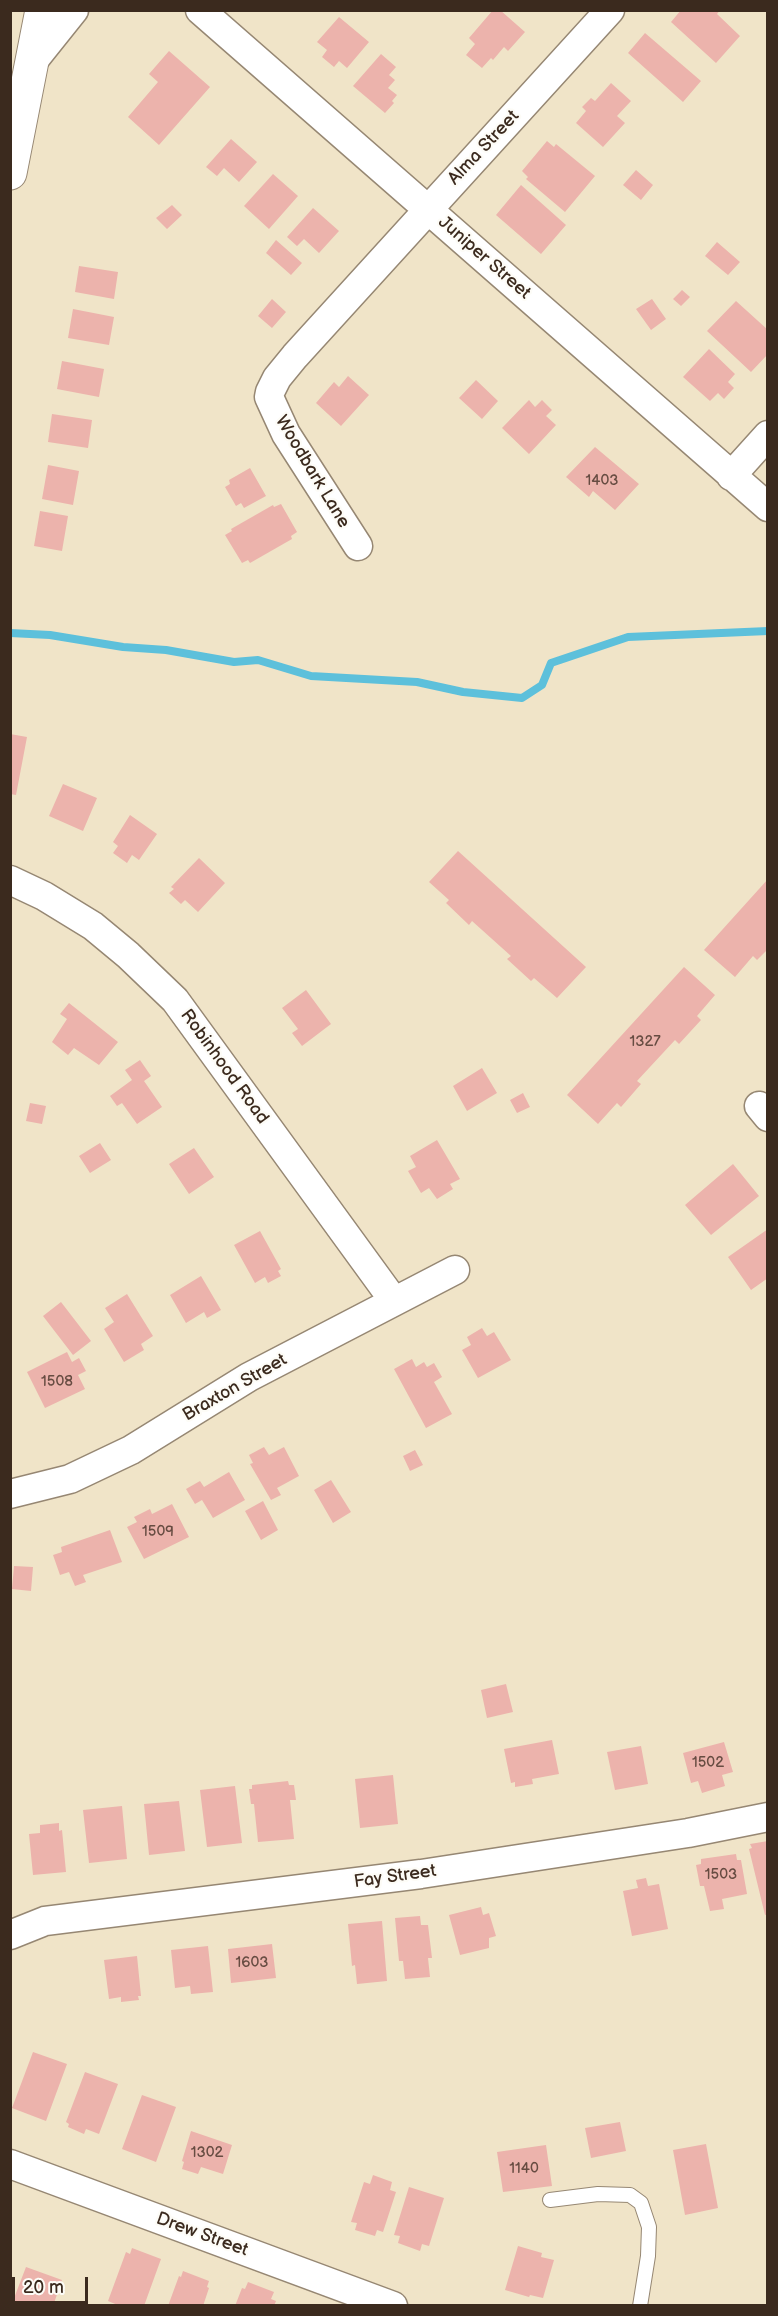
<!DOCTYPE html>
<style>
body{margin:0}
#map{position:relative;width:778px;height:2316px;overflow:hidden;background:#f0e4c8;font-family:"Balsamiq Sans",sans-serif}
canvas{display:block}
.frame{position:absolute;inset:0;border:12px solid #3b2a1e;pointer-events:none}
.scale{position:absolute;left:12px;top:2277px;width:76px;height:27px;box-sizing:border-box;border:3px solid #3b2a1e;border-top:0;padding-left:8px;font-size:18px;line-height:21px;white-space:nowrap;color:#3b2a1e;-webkit-text-stroke:4px #fdfcf7;paint-order:stroke}
</style>
<div id="map">
<canvas width="778" height="2316"></canvas>
<div class="frame"></div>
<div class="scale">20 m</div>
</div>
<script>
const ctx = document.querySelector('canvas').getContext('2d');
ctx.lineJoin = 'round';
const toPath = rows => new Path2D(rows.map(r => 'M' + r).join(''));
function strokePath(path, color, width, dash) { ctx.strokeStyle = color; ctx.lineWidth = width; ctx.lineCap = dash ? 'butt' : 'round'; ctx.setLineDash(dash || []); ctx.stroke(path); }
function fill(path, color) { ctx.fillStyle = color; ctx.fill(path, 'evenodd'); }
function label(font, color, halo, rows, align = 'center') {
  ctx.font = font + ' "Balsamiq Sans",sans-serif'; ctx.lineWidth = 4.5; ctx.setLineDash([]); ctx.textBaseline = 'middle'; ctx.strokeStyle = halo; ctx.fillStyle = color; for (const [text, x, y, turn = 0] of rows) {
    ctx.save(); ctx.translate(x, y); ctx.rotate((+turn || 0) * Math.PI / 180); ctx.textAlign = isNaN(turn) ? turn : align; if (halo) ctx.strokeText(text, 0, 0); ctx.fillText(text, 0, 0); ctx.restore();
  }
}
const stream = toPath([
 [10,633,50,635,123,647,166,650,234,662,258,660,311,676,417,682,463,692,522,698,542,685,551,663,628,637,768,631]
]);
const building = toPath([
 [493,10,500,10,525,32,508,51,504,47,493,60,491,58,482,68,466,55,475,44,469,38],
 [681,10,720,10,717,14,740,36,716,63,671,22],
 [339,17,369,42,347,68,339,61,334,67,322,57,327,50,317,42],
 [645,33,701,81,683,102,628,53],
 [169,51,210,87,159,145,128,117,158,82,149,74],
 [381,54,396,67,389,75,395,80,388,88,397,95,392,101,394,103,385,113,353,86],
 [611,83,631,101,617,116,625,123,603,147,576,123,586,111,582,107,591,98,595,101],
 [231,139,257,162,239,182,224,168,217,176,206,167],
 [547,141,554,147,556,144,595,176,565,212,526,179,528,177,522,171],
 [636,170,653,185,641,200,623,185],
 [273,174,298,196,269,229,244,206],
 [521,185,566,225,541,254,496,215],
 [172,205,182,215,167,229,156,218],
 [313,208,339,231,319,253,304,239,297,246,287,237],
 [276,240,302,263,291,275,266,253],
 [717,242,740,262,728,275,705,256],
 [79,266,118,272,114,299,75,292],
 [682,290,690,297,681,306,673,299],
 [272,299,286,312,272,328,258,316],
 [652,299,666,319,651,330,636,309],
 [736,301,768,330,768,354,751,372,707,331],
 [73,309,114,317,109,345,68,338],
 [709,349,735,374,728,382,734,388,724,399,718,393,710,401,683,377],
 [62,361,104,369,99,397,57,389],
 [348,376,369,395,341,426,316,403,334,382,339,387],
 [476,380,498,401,482,419,459,398],
 [529,400,535,407,542,400,552,410,546,416,556,425,529,454,502,428],
 [52,414,92,420,88,448,48,442],
 [595,447,639,484,615,510,593,491,589,497,566,477],
 [48,465,79,471,73,505,42,499],
 [250,468,266,496,244,508,241,503,236,506,225,487,230,484,229,480],
 [281,504,297,532,291,536,292,539,250,563,248,560,242,563,225,535,232,531,231,529,273,505,274,507],
 [40,511,68,516,62,551,34,546],
 [10,734,27,737,16,795,10,794],
 [63,784,97,798,83,831,49,816],
 [130,815,157,834,139,860,132,855,127,863,113,853,118,846,113,842],
 [458,851,586,967,557,998,534,978,531,981,507,959,511,956,472,921,469,925,446,903,449,900,429,882],
 [199,858,225,883,198,912,185,900,181,904,169,893,174,889,171,887],
 [768,879,768,949,757,960,753,956,735,977,704,950],
 [684,967,715,995,697,1016,701,1020,679,1044,675,1040,637,1081,641,1084,621,1107,617,1103,598,1124,567,1095],
 [306,990,331,1024,302,1046,292,1033,298,1029,282,1008],
 [69,1003,118,1042,99,1065,74,1048,68,1055,52,1042,67,1019,60,1014],
 [140,1060,151,1076,144,1081,162,1107,137,1124,122,1103,117,1106,110,1096,132,1080,125,1070],
 [482,1068,497,1093,467,1111,453,1086],
 [523,1093,530,1107,517,1113,510,1100],
 [30,1103,46,1106,42,1124,26,1121],
 [437,1140,460,1179,450,1184,453,1189,437,1199,429,1188,421,1193,408,1171,416,1167,410,1156],
 [100,1143,111,1160,90,1173,79,1156],
 [194,1148,214,1177,189,1194,169,1164],
 [733,1164,759,1196,711,1235,685,1205],
 [768,1229,768,1278,751,1290,728,1257],
 [260,1231,281,1269,278,1271,281,1276,268,1283,265,1277,255,1283,234,1245],
 [201,1276,221,1310,207,1318,204,1312,186,1323,170,1295],
 [127,1294,153,1336,141,1344,144,1350,124,1362,104,1329,114,1322,105,1308],
 [61,1302,91,1341,73,1355,43,1316],
 [482,1328,487,1336,494,1332,511,1360,478,1378,462,1350,471,1345,467,1337],
 [67,1352,72,1362,79,1358,86,1371,78,1375,85,1389,45,1408,27,1372],
 [412,1359,416,1367,424,1362,427,1367,434,1363,442,1377,434,1382,452,1414,426,1428,394,1369],
 [264,1447,269,1455,284,1447,299,1476,277,1488,281,1495,271,1500,250,1464,253,1463,249,1455],
 [415,1450,423,1465,410,1471,403,1456],
 [229,1472,245,1500,213,1518,202,1500,195,1504,186,1489,200,1481,204,1487],
 [331,1480,351,1512,333,1523,314,1490],
 [263,1501,278,1530,261,1540,245,1511],
 [172,1504,189,1537,144,1559,127,1527,137,1522,134,1517,150,1509,152,1514],
 [110,1530,122,1562,83,1575,86,1582,75,1586,69,1572,60,1575,53,1555,62,1552,61,1547],
 [14,1566,33,1567,31,1591,12,1589],
 [506,1684,513,1712,487,1718,481,1690],
 [552,1740,559,1774,532,1779,533,1784,515,1787,515,1782,511,1783,504,1749],
 [724,1742,733,1772,722,1775,725,1786,702,1793,698,1781,691,1783,683,1753],
 [641,1746,648,1784,615,1790,607,1752],
 [393,1775,398,1824,360,1828,355,1779],
 [288,1781,289,1785,294,1785,296,1800,290,1800,294,1839,258,1842,254,1804,251,1804,249,1789,252,1789,252,1785],
 [235,1786,242,1843,207,1847,200,1790],
 [179,1801,185,1851,149,1855,144,1804],
 [122,1806,127,1859,89,1863,83,1810],
 [59,1823,59,1831,62,1830,66,1872,33,1875,29,1834,40,1833,40,1825],
 [768,1841,768,1914,765,1915,749,1849,752,1848,750,1844],
 [736,1854,737,1860,741,1860,747,1894,722,1899,724,1909,710,1911,704,1886,700,1886,696,1865,701,1864,701,1859],
 [646,1878,648,1886,659,1884,668,1929,632,1936,623,1891,638,1888,636,1880],
 [481,1907,483,1915,489,1913,496,1936,489,1938,489,1948,460,1955,449,1915],
 [420,1916,421,1925,428,1925,432,1958,428,1958,430,1977,405,1979,403,1961,399,1961,395,1918],
 [382,1921,387,1981,357,1984,355,1965,352,1966,348,1924],
 [272,1944,276,1978,231,1983,228,1949],
 [208,1946,213,1992,191,1994,190,1986,175,1988,171,1950],
 [137,1956,141,1996,138,1996,139,2000,121,2002,121,1997,109,1999,104,1960],
 [33,2052,67,2064,46,2121,12,2108],
 [85,2072,118,2084,99,2134,86,2129,84,2134,68,2127,69,2124,66,2122],
 [142,2095,176,2107,156,2162,122,2149],
 [620,2122,626,2151,591,2158,585,2128],
 [191,2131,232,2145,223,2174,201,2167,198,2174,182,2169,184,2162,182,2161],
 [706,2144,718,2208,685,2215,673,2150],
 [546,2145,552,2186,503,2192,497,2152],
 [373,2175,392,2182,390,2190,396,2192,383,2232,377,2230,375,2236,355,2230,357,2223,351,2222,364,2182,370,2184],
 [409,2187,444,2198,429,2246,422,2244,420,2251,398,2243,400,2236,394,2235],
 [518,2246,542,2253,541,2257,554,2260,543,2298,530,2295,529,2297,505,2290],
 [132,2248,161,2259,144,2306,120,2306,108,2301,126,2252,130,2254],
 [26,2267,62,2280,53,2306,11,2306],
 [183,2271,209,2281,207,2287,209,2288,203,2306,168,2306,179,2276,181,2277],
 [248,2282,274,2292,271,2299,276,2301,274,2306,235,2306,242,2288,245,2289]
]);
const service = toPath([
 [550,2200,598,2194,630,2195,641,2203,649,2227,648,2256,640,2306]
]);
const minor = toPath([
 [200,10,768,507],
 [30,65,74,10],
 [731,476,768,435],
 [358,546,286,434,269,397,270,392,277,378,295,356,610,10],
 [10,880,44,896,93,926,128,955,175,1000,394,1301],
 [759,1106,768,1117],
 [10,1494,70,1479,131,1450,249,1377,455,1270],
 [10,1935,45,1921,421,1874,688,1833,768,1817],
 [10,2164,393,2306]
]);
const secondary = toPath([
 [10,173,42,10]
]);
const numberNames = [
 ["1403",602,481],
 ["1327",645,1042],
 ["1508",57,1382],
 ["1509",158,1532],
 ["1502",708,1763],
 ["1503",721,1875],
 ["1603",252,1963],
 ["1302",207,2153],
 ["1140",524,2169]
];
const streetNames = [
 ["Alma Street",484,148,-47],
 ["Juniper Street",484,258,41],
 ["Woodbark Lane",312,472,59],
 ["Robinhood Road",224,1067,54],
 ["Braxton Street",235,1388,-30],
 ["Fay Street",395,1877,-8],
 ["Drew Street",202,2235,20]
];
strokePath(stream, '#5dc0db', 8);
fill(building, '#ecb3ac');
strokePath(service, '#968773', 16);
strokePath(minor, '#968773', 31);
strokePath(secondary, '#968773', 35);
strokePath(service, '#fff', 14);
strokePath(minor, '#fff', 28);
strokePath(secondary, '#fff', 33);
label('15px', '#674c42', null, numberNames);
label('18px', '#3b2a1e', '#fdfcf7', streetNames);
</script>
